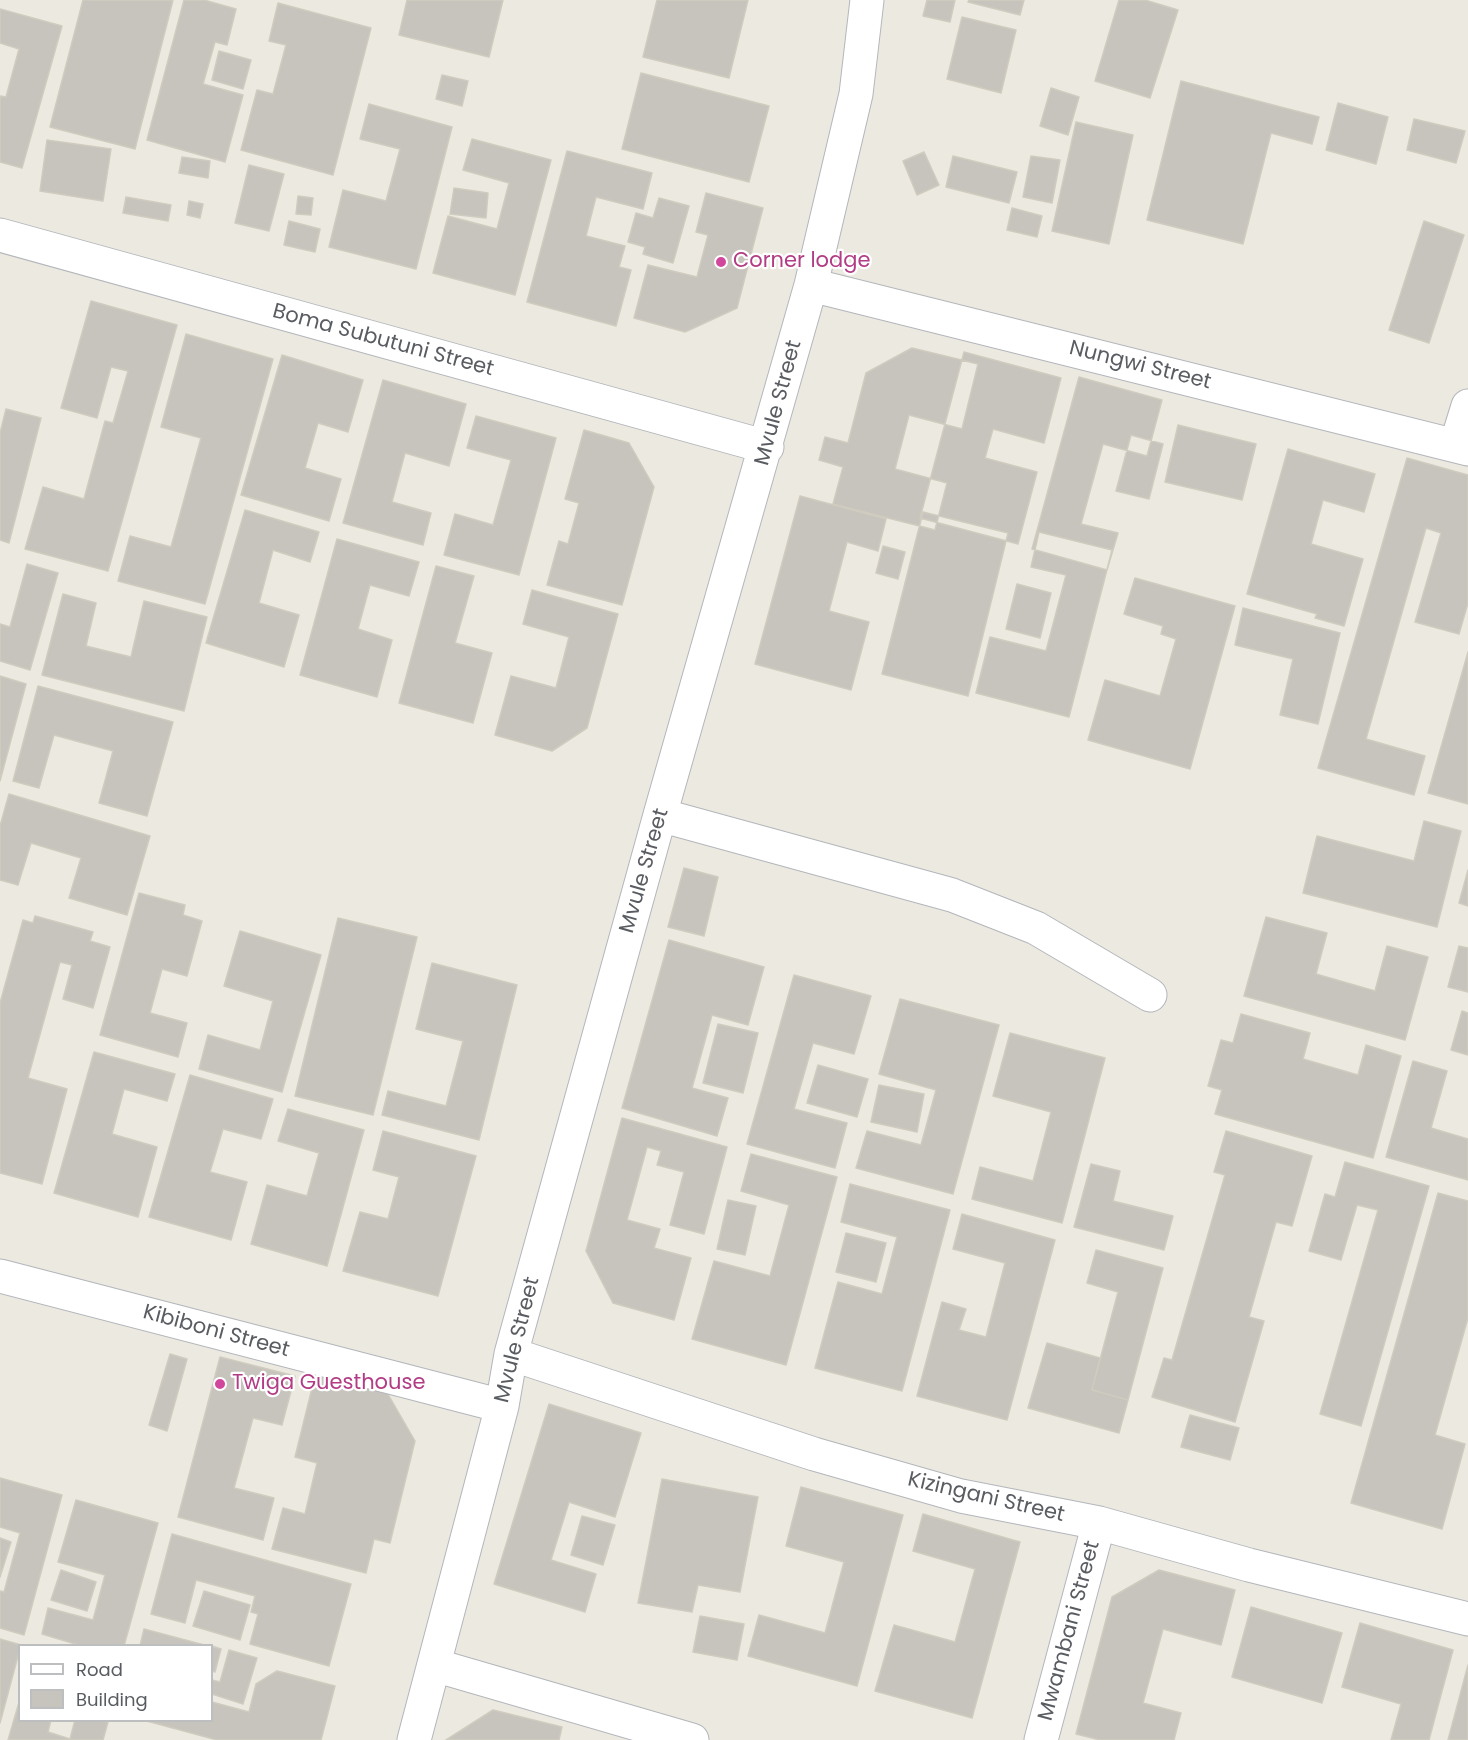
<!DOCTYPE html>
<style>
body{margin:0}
#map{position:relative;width:1468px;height:1740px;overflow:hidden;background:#ece9e0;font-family:Poppins,sans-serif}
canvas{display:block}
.legend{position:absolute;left:18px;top:1644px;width:195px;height:78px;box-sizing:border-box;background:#fff;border:2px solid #bdbec0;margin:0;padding:8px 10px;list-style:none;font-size:18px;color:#595c61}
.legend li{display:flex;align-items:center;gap:12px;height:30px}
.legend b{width:30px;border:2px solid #bdbec0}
</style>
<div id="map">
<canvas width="1468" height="1740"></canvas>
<ul class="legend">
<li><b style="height:8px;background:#fff"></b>Road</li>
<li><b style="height:16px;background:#c6c4bd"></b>Building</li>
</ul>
</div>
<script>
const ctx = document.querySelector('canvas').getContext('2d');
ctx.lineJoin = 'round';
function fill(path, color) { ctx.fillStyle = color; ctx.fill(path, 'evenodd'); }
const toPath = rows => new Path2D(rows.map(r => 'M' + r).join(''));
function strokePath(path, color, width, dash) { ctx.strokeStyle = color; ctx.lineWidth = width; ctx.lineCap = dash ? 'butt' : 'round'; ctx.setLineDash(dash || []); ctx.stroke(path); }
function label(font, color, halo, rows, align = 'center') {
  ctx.font = font + ' Poppins,sans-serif'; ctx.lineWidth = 4.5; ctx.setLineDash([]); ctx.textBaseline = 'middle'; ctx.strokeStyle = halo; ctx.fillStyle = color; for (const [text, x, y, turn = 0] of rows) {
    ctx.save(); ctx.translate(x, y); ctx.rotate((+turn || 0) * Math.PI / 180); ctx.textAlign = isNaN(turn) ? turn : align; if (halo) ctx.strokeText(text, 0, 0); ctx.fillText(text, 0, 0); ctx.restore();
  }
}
const building = toPath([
 [83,0,173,0,135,149,50,127,83,0],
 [184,0,204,0,236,9,227,45,215,42,203,84,243,95,225,162,147,140,184,0],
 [407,0,503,0,489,57,399,35,407,0],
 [657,0,748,0,729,78,643,57,657,0],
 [927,0,955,0,950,22,923,16,927,0],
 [969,0,1024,0,1020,15,968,2,969,0],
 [1119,0,1145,0,1178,10,1150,98,1095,81,1119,0],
 [278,3,371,28,333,175,241,150,257,90,273,94,286,45,269,41,278,3],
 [0,9,62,26,22,168,0,162,0,96,6,97,19,49,0,43,0,9],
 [962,17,1016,30,1001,93,947,79,962,17],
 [219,51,251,60,243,89,212,80,219,51],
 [641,73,769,106,749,182,622,149,641,73],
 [442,75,468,81,462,106,436,99,442,75],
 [1181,81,1319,117,1312,144,1271,133,1243,244,1147,220,1181,81],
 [1051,88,1079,97,1068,135,1040,126,1051,88],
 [1338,103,1388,117,1376,164,1326,150,1338,103],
 [369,104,452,127,416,269,329,247,343,190,386,201,400,149,360,139,369,104],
 [1414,119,1465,131,1456,163,1407,150,1414,119],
 [1076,122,1133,135,1109,244,1052,231,1076,122],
 [472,139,551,160,515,295,433,273,448,216,497,229,509,183,463,170,472,139],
 [47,140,111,149,103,201,40,191,47,140],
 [567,151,652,173,643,209,596,197,586,236,625,246,619,267,631,270,616,326,527,302,567,151],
 [924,152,939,185,917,195,903,161,924,152],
 [953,156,1017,172,1009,203,946,187,953,156],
 [1031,156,1060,160,1052,203,1023,197,1031,156],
 [182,157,210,161,208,178,179,173,182,157],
 [249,165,284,174,269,231,235,223,249,165],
 [454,188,488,193,486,218,450,214,454,188],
 [706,193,763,208,737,308,685,332,634,318,648,265,697,277,708,235,696,232,706,193],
 [298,196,313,198,311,215,296,214,298,196],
 [126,197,171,205,168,221,123,213,126,197],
 [659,198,689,206,673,263,643,254,645,247,628,242,636,213,653,218,659,198],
 [189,201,203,204,200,218,187,215,189,201],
 [1012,208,1042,216,1037,237,1007,230,1012,208],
 [289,221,320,229,315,252,284,245,289,221],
 [1424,221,1464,235,1429,343,1389,330,1424,221],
 [91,301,177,325,108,571,25,549,43,487,84,499,105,421,113,423,128,371,111,367,97,418,61,408,91,301],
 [186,334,273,359,205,604,118,581,130,536,171,547,201,438,161,427,186,334],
 [912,348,978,364,962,429,909,415,895,469,947,483,935,530,833,504,843,467,819,460,825,437,848,443,866,373,912,348],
 [964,352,1061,378,1044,443,993,429,985,458,1037,472,1018,544,920,518,964,352],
 [282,355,363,380,348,432,318,423,305,468,341,479,329,521,241,495,282,355],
 [1079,377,1162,400,1147,456,1103,444,1081,524,1118,533,1107,570,1032,549,1079,377],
 [383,380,466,404,449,466,405,453,392,502,431,513,423,545,343,523,383,380],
 [6,409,41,418,9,543,0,540,0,433,6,409],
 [476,416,556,438,519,575,444,555,455,514,493,525,511,460,467,448,476,416],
 [1178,425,1256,444,1242,500,1165,482,1178,425],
 [584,430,629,443,654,487,622,605,547,585,559,541,568,544,579,503,565,499,584,430],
 [1131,435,1163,444,1149,499,1116,491,1131,435],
 [1288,449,1375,474,1364,512,1323,500,1311,544,1363,559,1344,626,1315,618,1317,614,1247,594,1288,449],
 [1407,458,1468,475,1468,603,1459,634,1415,622,1441,533,1426,528,1366,739,1425,756,1414,795,1318,768,1407,458],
 [800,496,886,519,878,551,847,542,829,611,869,622,851,690,755,664,800,496],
 [245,510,319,532,310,562,273,550,259,603,299,615,284,667,206,643,245,510],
 [923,512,1008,533,968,696,882,674,923,512],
 [1039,532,1112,550,1069,717,976,693,990,637,1046,651,1066,575,1031,567,1039,532],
 [337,539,419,562,409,596,370,585,358,629,392,640,377,697,300,675,337,539],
 [883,546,905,552,898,579,876,573,883,546],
 [27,564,58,573,30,670,0,661,0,624,10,627,27,564],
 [436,566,474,576,455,643,492,653,473,723,399,703,436,566],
 [1135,578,1235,606,1190,769,1088,740,1105,680,1160,696,1176,639,1161,634,1163,626,1124,614,1135,578],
 [1017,584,1051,593,1040,638,1006,629,1017,584],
 [532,590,618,614,587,728,552,751,495,735,511,676,556,688,569,637,523,624,532,590],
 [63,594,96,603,86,646,131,657,144,601,207,617,184,711,42,675,63,594],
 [1243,608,1340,633,1318,724,1280,715,1293,659,1235,645,1243,608],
 [1468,652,1468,804,1428,793,1468,652],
 [0,676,26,684,0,781,0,676],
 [38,686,173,722,147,816,99,803,113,751,54,735,39,788,13,781,38,686],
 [9,794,150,836,127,915,69,898,81,858,31,843,18,885,0,880,0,826,9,794],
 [1424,821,1461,831,1437,927,1303,893,1317,836,1414,861,1424,821],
 [684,868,718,877,704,936,668,927,684,868],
 [1468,870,1468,906,1459,903,1468,870],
 [139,893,185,905,183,915,202,921,187,976,162,969,150,1013,187,1023,178,1057,100,1035,139,893],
 [35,916,93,932,90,941,110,947,93,1008,63,999,72,965,60,962,28,1078,67,1089,42,1184,0,1173,0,1003,23,920,33,923,35,916],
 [1266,917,1327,933,1316,974,1375,991,1387,946,1428,957,1405,1040,1244,996,1266,917],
 [338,918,417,937,373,1115,295,1096,338,918],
 [240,931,321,955,282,1092,199,1069,208,1035,260,1050,273,1001,224,986,240,931],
 [669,940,764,967,748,1025,712,1015,692,1088,728,1098,717,1136,622,1108,669,940],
 [1459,946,1468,948,1468,992,1448,987,1459,946],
 [432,963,517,985,479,1140,382,1115,388,1091,446,1106,463,1041,416,1029,432,963],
 [794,975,871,996,854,1054,813,1043,794,1109,847,1123,835,1168,747,1144,794,975],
 [900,999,999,1025,953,1194,856,1168,867,1131,921,1145,936,1090,879,1074,900,999],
 [1462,1011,1468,1013,1468,1055,1451,1050,1462,1011],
 [1241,1014,1310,1033,1303,1059,1358,1075,1366,1045,1401,1056,1373,1158,1215,1114,1222,1090,1208,1086,1221,1040,1233,1043,1241,1014],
 [718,1024,758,1033,743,1093,703,1083,718,1024],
 [1010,1033,1105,1058,1062,1223,972,1199,980,1167,1033,1181,1051,1112,993,1096,1010,1033],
 [94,1052,175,1074,167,1101,124,1089,112,1134,157,1147,138,1217,54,1193,94,1052],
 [1413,1061,1447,1071,1431,1128,1468,1139,1468,1180,1386,1157,1413,1061],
 [818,1065,868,1079,857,1117,807,1103,818,1065],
 [190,1075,273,1099,261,1139,223,1129,210,1172,247,1182,231,1240,149,1217,190,1075],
 [879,1085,924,1094,917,1132,871,1122,879,1085],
 [288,1109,364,1130,327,1266,251,1244,267,1185,307,1196,319,1153,278,1141,288,1109],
 [622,1118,727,1147,704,1234,670,1225,684,1172,657,1165,661,1151,647,1147,627,1220,660,1229,654,1248,691,1258,674,1320,613,1303,586,1251,622,1118],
 [383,1131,476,1156,438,1296,343,1271,360,1212,388,1219,399,1177,373,1170,383,1131],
 [1226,1131,1312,1156,1292,1226,1276,1222,1249,1317,1264,1321,1235,1422,1152,1397,1164,1358,1172,1360,1225,1175,1214,1172,1226,1131],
 [751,1154,837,1177,786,1365,692,1339,714,1261,770,1276,789,1205,741,1191,751,1154],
 [1345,1162,1429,1186,1361,1426,1320,1414,1378,1210,1357,1205,1341,1260,1309,1251,1325,1194,1335,1197,1345,1162],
 [1091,1164,1120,1171,1113,1201,1173,1216,1164,1250,1074,1227,1091,1164],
 [850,1184,950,1210,902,1391,815,1368,838,1282,882,1294,897,1237,841,1222,850,1184],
 [1438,1193,1468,1201,1468,1318,1435,1435,1465,1444,1442,1529,1351,1503,1438,1193],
 [728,1200,756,1206,745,1255,717,1249,728,1200],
 [962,1214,1055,1240,1007,1420,917,1396,942,1302,966,1309,959,1330,986,1337,1005,1263,953,1249,962,1214],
 [846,1233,886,1243,876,1282,836,1272,846,1233],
 [1096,1250,1163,1268,1128,1400,1092,1390,1118,1292,1087,1283,1096,1250],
 [1047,1343,1100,1358,1092,1390,1128,1400,1119,1433,1028,1408,1047,1343],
 [170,1354,187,1359,167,1431,149,1425,170,1354],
 [220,1357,295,1376,282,1425,253,1418,234,1488,274,1498,263,1540,178,1517,220,1357],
 [316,1372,385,1389,415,1441,390,1543,374,1539,366,1573,272,1549,283,1508,305,1514,317,1463,295,1457,316,1372],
 [549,1404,641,1433,615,1517,569,1502,551,1560,596,1574,585,1612,494,1584,549,1404],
 [1190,1415,1239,1428,1230,1460,1181,1447,1190,1415],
 [0,1478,62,1495,24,1635,0,1628,0,1591,4,1592,20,1533,0,1527,0,1478],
 [662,1479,758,1497,740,1592,698,1585,692,1612,638,1603,662,1479],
 [801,1487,903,1515,857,1686,748,1656,759,1615,825,1633,844,1562,786,1546,801,1487],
 [76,1500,158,1523,124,1646,82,1646,42,1634,48,1608,93,1620,105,1575,58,1562,76,1500],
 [923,1514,1020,1542,972,1718,875,1691,894,1625,955,1642,975,1569,913,1551,923,1514],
 [582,1516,615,1525,603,1565,571,1555,582,1516],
 [172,1534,351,1584,329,1666,250,1644,258,1614,251,1612,255,1596,196,1580,185,1623,151,1614,172,1534],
 [0,1538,11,1542,0,1577,0,1538],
 [61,1570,96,1582,87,1611,51,1600,61,1570],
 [1159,1570,1235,1590,1221,1645,1163,1629,1143,1703,1181,1713,1174,1740,1100,1740,1076,1734,1112,1597,1159,1570],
 [204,1591,250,1605,240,1640,193,1626,204,1591],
 [1251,1607,1342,1633,1322,1703,1232,1677,1251,1607],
 [700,1616,744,1624,737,1660,693,1652,700,1616],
 [1360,1623,1453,1650,1429,1740,1391,1740,1401,1704,1342,1687,1360,1623],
 [144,1629,208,1646,140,1646,144,1629],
 [0,1639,21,1645,0,1723,0,1639],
 [212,1646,221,1649,215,1672,212,1671,212,1646],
 [229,1650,257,1658,243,1704,212,1694,212,1680,220,1682,229,1650],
 [1468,1665,1468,1740,1448,1740,1468,1665],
 [277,1671,335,1686,321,1740,217,1740,143,1720,212,1720,212,1702,249,1712,256,1684,277,1671],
 [20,1699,20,1720,51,1720,48,1732,70,1739,75,1720,103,1720,108,1722,103,1740,8,1740,20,1699],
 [493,1710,562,1727,559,1740,446,1740,493,1710]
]);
const street = toPath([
 [0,235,767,447],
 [811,285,1468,449],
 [1456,445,1468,406],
 [660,815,952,895,1036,928,1150,995],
 [0,1276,502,1406],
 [511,1354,814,1454,961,1496,1099,1523,1249,1565,1468,1619],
 [434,1665,692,1740],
 [414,1740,502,1406,511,1354,660,815,811,285,856,94,867,0],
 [1041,1740,1099,1523]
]);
const markers = [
 [721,262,6,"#d1479c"],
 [220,1384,6,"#d1479c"]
];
const hotelNames = [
 ["Corner lodge",733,262],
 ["Twiga Guesthouse",232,1384]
];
const streetNames = [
 ["Boma Subutuni Street",383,341,15],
 ["Nungwi Street",1140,366,14],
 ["Mvule Street",779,403,-75],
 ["Mvule Street",645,871,-74],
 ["Kibiboni Street",216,1332,15],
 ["Mvule Street",518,1340,-76],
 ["Kizingani Street",986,1498,13],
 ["Mwambani Street",1070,1631,-75]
];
fill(building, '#c6c4bd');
strokePath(building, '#d0cbbf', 1.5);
strokePath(street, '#b3b6bb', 35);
strokePath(street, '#fff', 33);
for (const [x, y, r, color] of markers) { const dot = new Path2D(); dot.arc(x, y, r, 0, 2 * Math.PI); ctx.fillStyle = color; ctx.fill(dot); strokePath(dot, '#fff', 2); }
label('21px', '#b23c85', '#fff', hotelNames, 'left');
label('21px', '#595c61', '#fff', streetNames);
</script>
